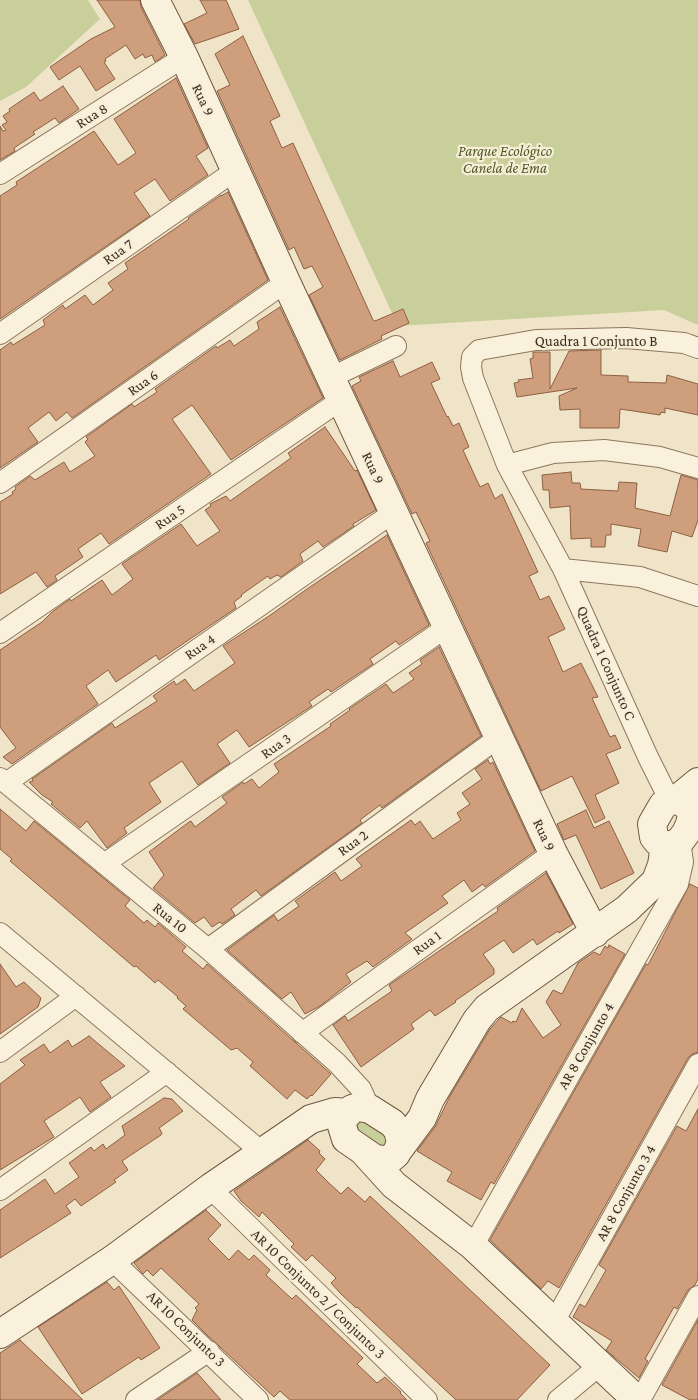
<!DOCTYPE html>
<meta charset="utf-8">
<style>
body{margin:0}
canvas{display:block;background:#f0e4c8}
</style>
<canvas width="698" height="1400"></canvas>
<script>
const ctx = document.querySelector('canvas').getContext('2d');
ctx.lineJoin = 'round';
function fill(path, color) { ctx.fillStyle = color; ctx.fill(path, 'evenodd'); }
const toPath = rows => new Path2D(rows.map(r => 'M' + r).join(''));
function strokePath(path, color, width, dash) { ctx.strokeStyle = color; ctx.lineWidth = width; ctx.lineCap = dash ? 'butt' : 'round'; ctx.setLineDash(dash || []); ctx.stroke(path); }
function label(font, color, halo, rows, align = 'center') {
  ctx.font = font + ' "Crimson Pro",serif'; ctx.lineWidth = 4.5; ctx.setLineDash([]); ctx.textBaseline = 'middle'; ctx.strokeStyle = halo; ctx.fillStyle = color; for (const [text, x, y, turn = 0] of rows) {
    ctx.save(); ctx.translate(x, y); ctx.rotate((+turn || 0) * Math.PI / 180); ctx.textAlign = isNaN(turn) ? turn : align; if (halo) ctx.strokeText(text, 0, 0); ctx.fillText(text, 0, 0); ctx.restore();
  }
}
const green = toPath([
 [0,0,88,0,100,19,26,87,0,101],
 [248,0,698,0,698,325,664,310,398,326],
 [351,1119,394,1128,384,1150,356,1135]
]);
const building = toPath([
 [97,0,140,0,141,7,165,55,155,62,152,55,145,58,143,54,135,59,126,45,105,59,106,61,104,62,115,79,96,91,80,66,59,80,50,67,91,39,115,27,97,0],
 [200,0,226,0,239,29,195,44,184,24,207,13,200,0],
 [243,36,280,116,270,121,282,148,293,143,373,320,375,321,403,309,409,323,381,336,382,339,340,360,309,295,323,287,312,266,304,269,294,247,289,250,217,91,230,85,215,54,243,36],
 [176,78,208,148,196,156,208,175,170,201,155,179,134,193,150,216,0,319,0,196,17,185,16,182,94,131,118,165,136,153,114,119,176,78],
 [63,86,79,109,59,123,55,118,33,132,35,134,14,148,15,151,0,160,0,126,3,131,6,130,2,125,7,122,3,116,10,111,9,109,34,92,40,101,63,86],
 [228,192,268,280,72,418,67,412,56,421,49,412,28,428,38,442,0,468,0,350,11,342,13,345,45,325,43,320,63,305,65,309,85,295,93,305,113,290,108,283,128,269,125,263,186,221,189,219,188,218,221,195,221,196,228,192],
 [280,307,323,398,231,460,192,405,172,419,211,474,109,544,101,533,78,549,83,557,55,576,57,580,47,587,36,572,0,594,0,502,13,494,12,492,16,489,15,487,30,476,35,480,64,462,70,472,95,456,85,442,88,439,86,437,132,404,134,407,157,392,155,389,216,346,217,348,230,340,234,346,259,329,257,322,280,307],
 [601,350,601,375,628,376,628,382,666,383,667,375,698,384,698,415,665,408,665,413,661,412,660,415,620,409,619,428,580,428,580,409,560,410,559,396,577,388,517,397,514,383,519,382,518,380,533,378,530,359,533,358,533,352,550,352,550,389,569,351,601,350],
 [393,361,400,377,432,362,440,379,431,383,447,417,448,416,453,426,459,423,469,447,463,450,480,487,488,483,495,499,502,494,538,572,529,576,540,600,549,596,565,629,548,637,563,672,581,663,598,697,592,698,610,737,615,735,621,748,606,754,619,783,595,795,605,818,595,823,572,776,541,791,426,543,430,541,416,512,412,514,352,386,361,381,359,377,393,361],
 [325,427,355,471,357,470,376,510,353,524,354,526,323,547,318,541,300,554,303,561,281,577,277,575,270,579,268,576,241,595,242,596,234,602,236,608,159,660,156,655,116,682,108,670,86,686,98,704,12,764,3,757,16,748,0,727,0,650,42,622,52,612,70,599,71,601,102,580,112,595,133,579,122,564,181,524,197,546,220,531,205,510,211,506,210,504,226,496,230,501,291,458,288,453,325,427],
 [571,472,572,483,580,483,581,489,618,491,619,482,637,483,635,508,670,516,681,475,698,480,698,520,692,537,672,531,667,552,638,546,641,529,611,524,611,535,606,535,605,547,591,547,591,538,571,539,570,506,550,508,549,490,543,490,542,475,571,472],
 [387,535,429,625,399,645,396,641,370,659,373,664,331,692,328,689,309,702,312,706,249,747,237,730,217,744,230,763,198,785,182,761,149,783,161,802,124,828,127,833,107,848,87,821,80,828,51,804,53,802,42,795,29,782,33,781,32,779,112,723,115,728,157,701,153,696,174,681,176,685,185,679,194,691,235,663,223,646,269,616,307,589,387,535],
 [439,647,481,736,382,808,380,805,360,820,362,823,261,896,256,890,231,909,235,915,222,924,220,922,212,927,204,917,195,923,153,888,164,875,149,852,189,822,191,821,195,827,227,803,222,797,243,782,244,784,252,779,259,788,279,772,274,764,331,726,330,724,350,710,349,709,386,684,393,693,414,679,409,673,422,664,420,660,439,647],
 [488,760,490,764,493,762,535,851,485,887,483,884,472,892,464,880,442,896,448,903,405,933,412,939,373,967,367,961,346,974,351,982,320,1006,305,1014,291,992,282,999,227,950,274,915,278,921,299,906,295,901,335,872,341,881,362,866,356,859,411,820,415,825,420,821,433,839,461,820,457,813,470,804,462,793,482,779,475,769,488,760],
 [0,809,26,831,34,821,130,900,125,906,144,923,147,920,155,927,158,923,186,947,182,951,203,969,207,964,331,1074,312,1096,311,1095,307,1099,295,1090,287,1099,250,1066,253,1062,237,1048,231,1050,183,1009,186,1006,177,998,178,997,158,980,155,983,136,966,134,967,10,861,12,859,0,849,0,809],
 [586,810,594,828,609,821,634,873,601,889,576,835,564,840,557,824,586,810],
 [546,873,573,924,559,933,558,931,537,945,533,939,513,953,504,940,483,954,494,969,494,974,455,1001,456,1002,435,1016,430,1010,411,1024,414,1029,361,1067,333,1025,345,1016,348,1021,392,991,389,985,498,911,497,908,546,873],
 [690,884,698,888,698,1052,692,1054,688,1058,559,1288,548,1281,541,1289,490,1240,646,964,648,965,690,884],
 [609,945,625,954,494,1184,491,1182,481,1200,447,1181,452,1172,417,1151,435,1127,450,1096,490,1029,501,1017,512,1023,513,1021,516,1022,522,1008,543,1038,561,1025,546,1002,553,990,562,994,578,963,594,952,600,955,605,946,608,948,609,945],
 [0,964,16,987,24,982,41,998,38,1007,0,1034,0,964],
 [89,1036,125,1066,100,1082,111,1097,90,1112,80,1097,44,1121,54,1137,0,1170,0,1084,25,1065,20,1060,44,1044,50,1053,68,1040,72,1047,89,1036],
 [164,1098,172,1099,183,1111,159,1128,162,1133,161,1135,122,1161,128,1170,114,1180,116,1182,81,1206,75,1199,66,1206,71,1213,0,1258,0,1210,45,1179,55,1194,79,1177,69,1163,91,1147,94,1151,103,1144,106,1149,125,1135,122,1126,164,1098],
 [698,1109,698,1279,695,1285,688,1290,677,1309,674,1307,645,1359,648,1361,639,1378,606,1350,612,1341,573,1317,580,1304,585,1307,606,1270,599,1265,677,1126,686,1131,698,1109],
 [308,1140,320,1151,319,1153,325,1159,316,1170,330,1184,341,1194,348,1187,365,1202,370,1196,550,1365,517,1400,456,1400,357,1307,356,1308,340,1293,331,1283,336,1278,312,1255,306,1261,291,1247,294,1244,262,1212,259,1217,241,1201,234,1191,308,1140],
 [206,1210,221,1225,208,1239,229,1260,238,1250,249,1260,254,1255,270,1270,266,1275,292,1299,296,1295,363,1358,357,1364,377,1383,385,1377,401,1392,400,1393,407,1400,290,1400,280,1391,274,1397,206,1334,192,1320,197,1310,195,1308,199,1304,161,1268,153,1276,147,1270,143,1274,134,1263,206,1210],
 [107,1282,114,1290,119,1286,160,1348,141,1360,139,1357,82,1394,38,1327,107,1282],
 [698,1320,698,1400,690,1400,662,1385,698,1320],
 [20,1340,83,1400,0,1400,0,1353,20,1340],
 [197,1373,221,1400,157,1400,197,1373]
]);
const street = toPath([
 [0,174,184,57],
 [0,334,236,170],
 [330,378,396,346],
 [507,465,553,453,604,450,660,457,698,468],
 [0,483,286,282],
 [563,569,640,577,698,596],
 [0,633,341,400],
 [0,778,208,949,337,1063,361,1089,370,1109],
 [6,783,394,512],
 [670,801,648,757,563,569,507,465,473,378,471,367,472,357,479,350,536,340,626,338,684,343,698,348],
 [104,864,447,627],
 [0,933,263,1153],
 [208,949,498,738],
 [302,1033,553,853],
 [0,1052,76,996],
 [210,1188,427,1400],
 [0,1190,167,1072],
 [473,1246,678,884,683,862,680,841],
 [112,1260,258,1400],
 [554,1322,698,1064],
 [136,1400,209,1351],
 [558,1400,600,1365],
 [640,1400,698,1296]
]);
const secondary = toPath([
 [155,0,184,57,286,282,553,853,595,933],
 [676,800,683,802,689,808,692,816,690,824,686,833,680,841,673,845,665,845,658,842,654,837,652,824,663,805,670,801,676,800],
 [676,800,698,782],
 [358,1107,370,1109,392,1123,398,1130,401,1143,396,1154,390,1159,383,1160,375,1159,346,1139,342,1126,343,1119,352,1109,358,1107],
 [399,1149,422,1118,430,1099,477,1020,487,1008,627,909,656,881,662,865,665,845],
 [364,1152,394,1185,473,1246,637,1400],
 [0,1334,112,1260,210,1188,311,1119,335,1112,348,1113]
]);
const streetNames = [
 ["Rua 9",203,100,65],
 ["Rua 8",92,116,-32],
 ["Rua 7",118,252,-35],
 ["Quadra 1 Conjunto B",596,341],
 ["Rua 6",143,383,-35],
 ["Rua 9",373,468,65],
 ["Rua 5",170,517,-34],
 ["Rua 4",200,647,-35],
 ["Quadra 1 Conjunto C",606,663,66],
 ["Rua 3",276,746,-35],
 ["Rua 9",544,835,65],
 ["Rua 2",353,843,-36],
 ["Rua 10",170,918,39],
 ["Rua 1",427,943,-36],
 ["AR 8 Conjunto 4",586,1046,-60],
 ["AR 8 Conjunto 3 4",626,1193,-61],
 ["AR 10 Conjunto 2 / Conjunto 3",318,1294,44],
 ["AR 10 Conjunto 3",186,1329,44]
];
const parkNames = [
 ["Parque Ecológico",505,151],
 ["Canela de Ema",505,168]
];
fill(green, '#c9cf9b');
fill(building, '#cf9f7d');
strokePath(building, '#8d5f41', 1);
strokePath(street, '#8d765c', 22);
strokePath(secondary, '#6f573f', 30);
strokePath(street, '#faf1dc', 20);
strokePath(secondary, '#faf1dc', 28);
label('15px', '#3d2e20', '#f7eed8', streetNames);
label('italic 15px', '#4d5a26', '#f7eed8', parkNames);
</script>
